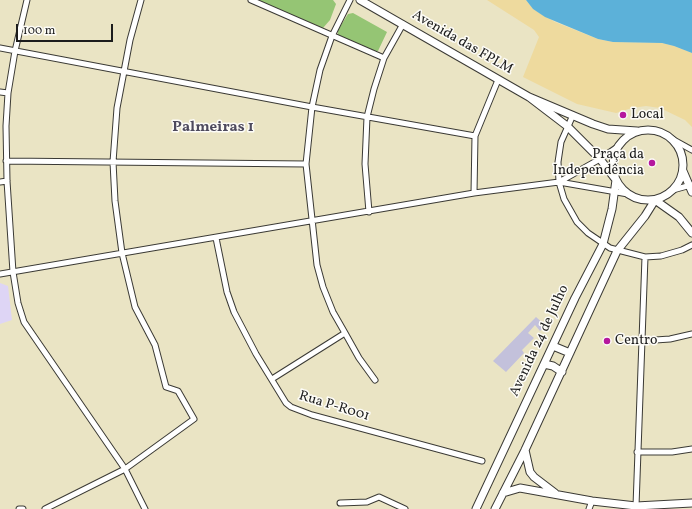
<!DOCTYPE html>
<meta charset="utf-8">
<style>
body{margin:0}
#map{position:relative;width:692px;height:509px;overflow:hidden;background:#eae4c4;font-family:Vollkorn,serif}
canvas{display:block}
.scale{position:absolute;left:16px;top:24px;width:97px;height:18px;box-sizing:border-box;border:2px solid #1c1c1c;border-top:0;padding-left:5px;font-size:12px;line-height:14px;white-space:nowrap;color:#1c1c1c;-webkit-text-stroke:3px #fdfcf7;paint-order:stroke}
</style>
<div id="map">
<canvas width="692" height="509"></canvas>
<div class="scale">100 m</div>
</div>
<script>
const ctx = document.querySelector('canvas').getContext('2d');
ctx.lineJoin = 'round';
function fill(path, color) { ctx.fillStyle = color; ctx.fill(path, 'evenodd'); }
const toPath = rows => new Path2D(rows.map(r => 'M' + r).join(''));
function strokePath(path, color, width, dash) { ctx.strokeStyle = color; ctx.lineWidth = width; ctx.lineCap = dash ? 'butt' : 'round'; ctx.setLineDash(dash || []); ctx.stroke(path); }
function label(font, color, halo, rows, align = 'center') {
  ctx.font = font + ' Vollkorn,serif'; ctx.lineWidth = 3; ctx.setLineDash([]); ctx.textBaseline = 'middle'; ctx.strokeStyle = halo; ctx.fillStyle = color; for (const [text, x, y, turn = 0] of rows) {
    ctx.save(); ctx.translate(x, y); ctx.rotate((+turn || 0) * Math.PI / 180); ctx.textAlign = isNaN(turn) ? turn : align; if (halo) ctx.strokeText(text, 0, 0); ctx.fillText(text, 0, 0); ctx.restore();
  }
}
const built = toPath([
 [0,283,8,286,12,320,0,324]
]);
const industrial = toPath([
 [536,317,546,326,540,331,535,325,528,333,534,338,522,350,524,353,506,372,493,361]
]);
const green = toPath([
 [256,0,333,0,336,4,330,20,323,28],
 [353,13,387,32,378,51,372,51,338,36,338,30,348,14]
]);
const sand = toPath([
 [487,0,526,0,533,9,555,22,598,39,613,42,662,43,674,46,692,53,692,127,685,120,660,108,646,106,632,108,616,113,577,104,523,77,539,37,534,30]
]);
const water = toPath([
 [526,0,692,0,692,53,674,46,662,43,613,42,598,39,545,17,533,9]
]);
const street = toPath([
 [27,0,15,51,8,93,6,126,7,181,13,272,18,303,24,322,125,469,145,509],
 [251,0,384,58],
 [350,0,332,36,320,70,312,107,306,164,317,265,323,287,333,312,345,333,359,358,375,380],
 [0,48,312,107,475,136],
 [0,92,8,93],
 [573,115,561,142,558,162,559,182,564,199,577,222,588,233,610,248,645,257,661,256,682,250,692,245],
 [672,139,692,150],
 [6,161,306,164],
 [0,182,7,181],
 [559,182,600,159,616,148],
 [673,190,691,185],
 [474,193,475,136,498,80],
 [369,212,365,164,367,117,374,89,384,58,403,24],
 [216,238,227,292,234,312,256,354,286,403,291,407,312,415,482,461],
 [0,274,474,193,559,182,628,194],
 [641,341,670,339,692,334],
 [272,379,345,333],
 [637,452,672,452,692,449],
 [340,503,367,502,379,497,405,509],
 [636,506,645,257],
 [19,509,23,509],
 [45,509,125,469,194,419,178,391,166,387,155,345,135,307,122,253,115,201,113,162,117,108,130,40,141,0],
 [589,509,592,501]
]);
const secondary = toPath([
 [360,0,529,97,593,124,608,129,637,131],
 '613 165a35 35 0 1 1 70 0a35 35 0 1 1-70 0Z',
 [683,171,692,192],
 [553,346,570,353],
 [544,364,553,366,562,372],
 [525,450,530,472,534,477,555,493],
 [503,493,520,488,592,501,636,506,692,503],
 [476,509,575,298,603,244,612,209,616,180,600,159,567,126,529,97],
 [495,509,525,450,617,251,645,216,655,200,679,217,692,233]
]);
const markers = [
 [623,115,4,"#b5179e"],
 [652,163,4,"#b5179e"],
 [607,341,4,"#b5179e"]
];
const streetNames = [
 ["Avenida das FPLM",462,43,30],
 ["Avenida 24 de Julho",540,341,-65],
 ["Rua P-R001",334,407,17]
];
const poiNames = [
 ["Local",631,115],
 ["Praça da",644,155,"right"],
 ["Independência",644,171,"right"],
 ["Centro",615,341]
];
const neighbourhoodNames = [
 ["Palmeiras 1",213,128]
];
fill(built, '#ded5f5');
fill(industrial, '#c3c1db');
fill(green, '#95c574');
fill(sand, '#eeda9e');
fill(water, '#5cb1d9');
strokePath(street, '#3b3a35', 7);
strokePath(secondary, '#3b3a35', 9);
strokePath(street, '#fff', 5);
strokePath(secondary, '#fff', 7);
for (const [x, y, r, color] of markers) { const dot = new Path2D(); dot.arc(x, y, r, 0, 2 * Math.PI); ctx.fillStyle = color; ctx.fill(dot); strokePath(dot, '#fdfcf7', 1.5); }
label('14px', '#1c1c1c', '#fdfcf7', streetNames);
label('14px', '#1c1c1c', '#fdfcf7', poiNames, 'left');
label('bold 15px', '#4e4a5d', '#fdfcf7', neighbourhoodNames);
</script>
